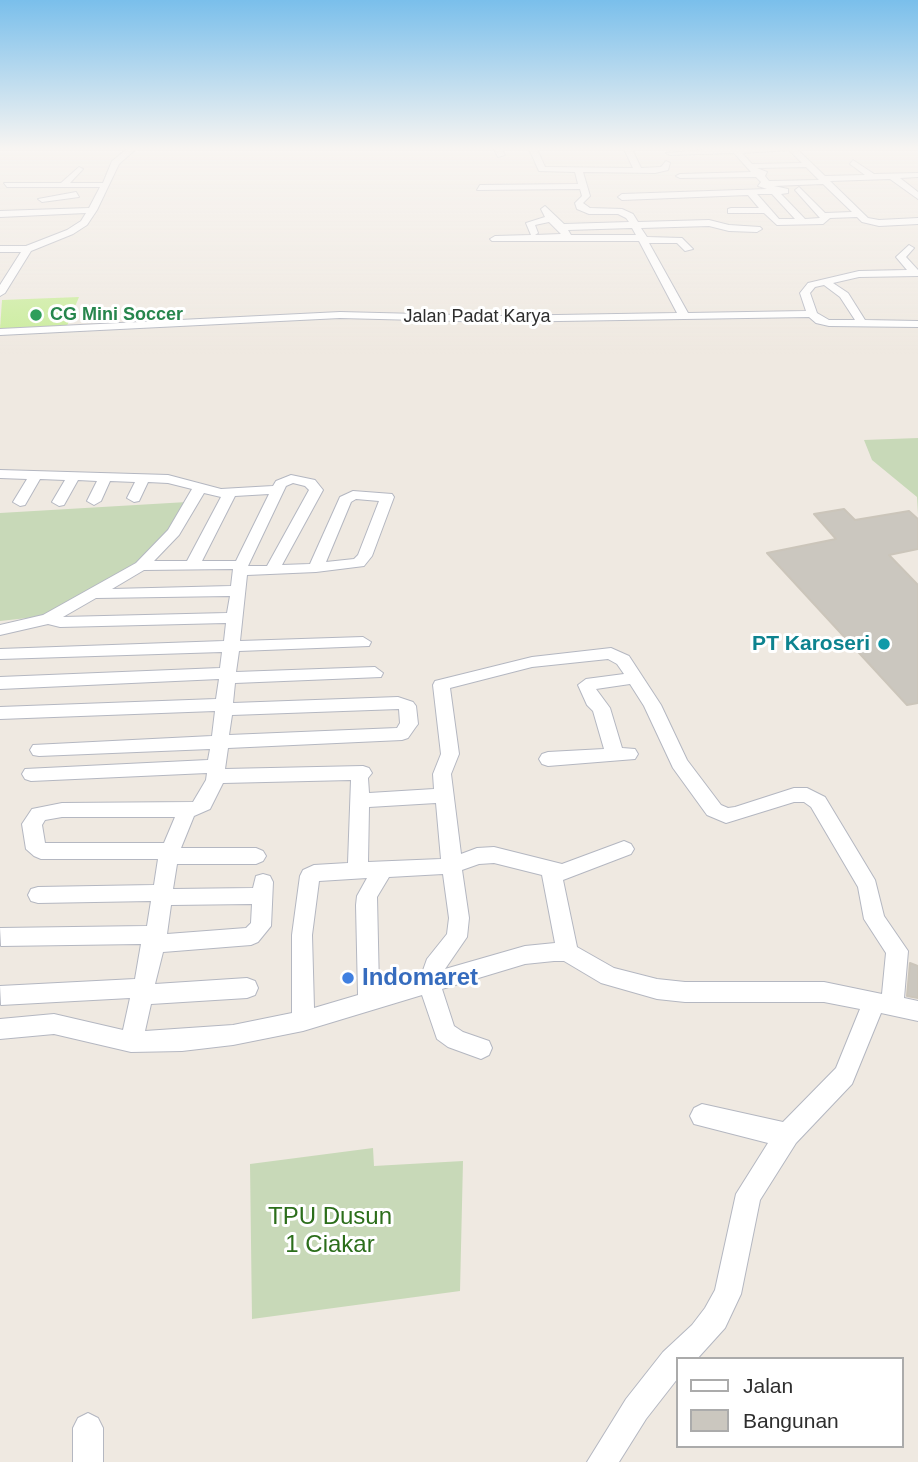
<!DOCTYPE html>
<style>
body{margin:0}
#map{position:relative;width:918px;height:1462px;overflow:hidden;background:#efe9e1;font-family:Helvetica,sans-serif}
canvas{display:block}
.legend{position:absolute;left:676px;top:1357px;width:228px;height:91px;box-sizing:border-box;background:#fff;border:2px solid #ababab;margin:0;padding:9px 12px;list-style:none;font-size:21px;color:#2e2e2e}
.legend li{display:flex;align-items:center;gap:14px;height:35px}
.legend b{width:35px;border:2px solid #ababab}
</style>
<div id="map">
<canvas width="918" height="1462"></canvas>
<ul class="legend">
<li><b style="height:9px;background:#fff"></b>Jalan</li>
<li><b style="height:19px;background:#cbc7bf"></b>Bangunan</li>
</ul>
</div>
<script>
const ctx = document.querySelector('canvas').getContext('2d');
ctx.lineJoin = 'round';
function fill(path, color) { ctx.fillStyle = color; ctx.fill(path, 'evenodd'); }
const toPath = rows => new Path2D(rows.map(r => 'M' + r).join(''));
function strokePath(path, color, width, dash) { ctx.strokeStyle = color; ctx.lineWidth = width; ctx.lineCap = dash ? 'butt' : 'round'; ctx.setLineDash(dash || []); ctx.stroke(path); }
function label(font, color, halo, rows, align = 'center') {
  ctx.font = font + ' Helvetica,sans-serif'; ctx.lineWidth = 6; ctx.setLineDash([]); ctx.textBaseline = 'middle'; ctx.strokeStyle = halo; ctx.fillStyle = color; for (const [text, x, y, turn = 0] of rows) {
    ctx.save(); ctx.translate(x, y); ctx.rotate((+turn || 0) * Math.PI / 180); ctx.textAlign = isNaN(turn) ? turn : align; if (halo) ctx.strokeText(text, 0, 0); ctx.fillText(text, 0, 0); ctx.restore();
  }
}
const cemetery = toPath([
 [918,438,918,514,917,497,872,460,864,440],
 [187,502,163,542,101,591,55,615,0,621,0,513],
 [373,1148,374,1166,463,1161,460,1291,252,1319,250,1164]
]);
const pitch = toPath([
 [79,297,67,326,0,329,2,300]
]);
const building = toPath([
 [844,509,855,520,909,511,918,519,918,549,889,555,918,585,918,703,907,705,767,553,836,539,814,514,844,509],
 [910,963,918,966,918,998,907,996,910,963]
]);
const minor = toPath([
 [127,149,136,149,119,164,97,210,87,225,73,234,31,251,5,293,0,296,0,285,21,252,0,252,0,246,26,246,67,230,81,221,86,213,0,217,0,211,89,208,100,187,7,187,4,183,61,183,79,167,83,169,70,183,103,183,112,161,127,149],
 [494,149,502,149,505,155,498,157,494,149],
 [529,149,537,149,545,167,633,168,624,149,632,149,641,168,661,167,666,161,670,163,668,170,655,173,583,172,590,196,583,203,590,208,622,209,633,214,638,222,709,220,729,225,760,227,762,229,757,232,729,231,709,226,641,228,647,237,682,238,693,249,685,251,677,243,649,243,688,313,806,311,800,293,808,283,859,271,907,270,896,257,909,245,914,248,906,257,918,270,918,276,859,277,833,283,848,293,865,320,918,321,918,327,829,326,816,323,809,317,497,322,340,318,0,335,0,329,340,312,497,316,677,313,639,241,492,241,490,239,495,236,531,235,526,223,545,217,541,209,545,206,564,224,629,222,626,218,618,214,589,214,577,209,575,203,582,196,580,189,477,190,480,185,578,184,575,172,539,171,529,149],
 [549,222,561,234,535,235,538,233,535,225,549,222],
 [632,228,636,235,571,235,568,230,632,228],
 [824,285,840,297,855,320,829,320,817,313,810,293,815,287,824,285],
 [715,149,797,149,825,176,865,175,850,164,853,160,874,174,918,173,918,177,900,178,918,192,918,199,890,179,830,181,868,218,879,220,918,218,918,224,879,226,862,222,857,217,830,218,823,224,777,225,764,213,728,213,728,209,731,208,759,208,748,195,622,200,618,197,622,194,767,189,758,186,761,182,756,177,680,178,676,176,680,174,751,172,734,153,670,155,666,153,715,149],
 [789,150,802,163,752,164,742,153,789,150],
 [806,167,819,180,769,181,765,176,767,172,757,168,806,167],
 [823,184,852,212,825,213,799,187,795,190,820,218,805,219,781,194,788,193,788,189,774,186,823,184],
 [757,194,772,194,795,219,779,219,757,194],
 [76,192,79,197,42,202,38,199,76,192],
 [0,470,168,475,221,489,273,486,276,481,291,475,315,480,323,490,282,565,310,564,340,497,353,491,392,494,394,497,372,556,364,566,316,572,247,575,240,641,363,637,371,642,369,646,239,651,236,672,375,667,383,673,381,677,235,683,233,703,398,697,413,702,416,706,418,724,415,728,408,738,402,740,228,748,225,769,363,766,369,768,372,773,368,778,369,793,434,789,433,774,441,754,433,685,435,681,532,657,611,648,629,656,661,705,687,760,721,805,728,808,735,807,794,788,807,788,825,797,875,880,884,916,908,951,904,998,918,1001,918,1021,881,1013,852,1084,796,1143,760,1200,741,1294,725,1328,697,1359,678,1359,678,1378,646,1419,619,1462,587,1462,626,1399,663,1352,692,1325,705,1308,715,1290,736,1194,768,1143,694,1124,690,1116,694,1108,702,1104,783,1122,836,1068,860,1009,824,1002,685,1002,657,999,601,983,564,961,554,961,525,964,442,989,454,1026,463,1032,489,1041,492,1048,489,1055,481,1059,448,1047,437,1039,422,995,303,1031,233,1045,182,1051,131,1052,54,1034,0,1039,0,1019,54,1014,123,1030,130,998,1,1005,0,986,135,979,141,944,1,946,0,928,147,926,151,901,38,903,31,901,28,895,31,889,38,887,154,885,158,859,41,859,34,856,26,849,22,824,32,809,62,803,193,802,206,780,207,773,31,781,25,779,22,774,25,769,208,760,210,749,39,756,33,755,30,750,33,745,212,736,215,711,0,719,0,707,216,699,219,679,0,689,0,677,220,668,222,652,0,659,0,649,224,641,226,623,60,627,48,624,0,635,0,625,43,615,136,563,168,530,192,489,168,483,148,482,139,501,134,502,127,498,135,482,110,481,101,501,94,505,87,501,97,481,78,480,64,505,59,506,52,502,65,480,40,479,25,505,20,506,13,502,27,479,0,478,0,470],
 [293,483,305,486,309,490,267,566,248,566,286,486,293,483],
 [204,493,221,497,187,561,154,561,179,535,204,493],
 [269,494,236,561,202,561,235,496,269,494],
 [356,499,379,501,358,555,354,559,326,562,351,502,356,499],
 [233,569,231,586,112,589,144,570,233,569],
 [230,596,227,613,63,617,96,598,230,596],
 [608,659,617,664,624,674,586,679,578,685,587,705,593,711,604,749,548,752,542,754,539,759,542,764,548,766,635,759,638,754,635,749,622,748,610,708,596,689,630,684,644,706,673,768,707,815,726,823,794,802,804,802,811,807,858,887,864,919,886,953,882,994,824,982,685,982,657,979,614,968,577,947,563,880,631,854,634,849,631,844,624,841,562,864,494,847,477,848,461,854,451,774,459,754,450,688,532,667,608,659],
 [399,709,400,723,397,728,229,735,232,715,399,709],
 [351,780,348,863,314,865,303,870,300,876,292,935,292,1013,233,1025,145,1031,151,1004,247,998,255,995,258,988,255,981,247,978,155,984,163,952,251,945,258,942,271,926,273,882,270,876,263,874,256,876,253,888,173,889,177,864,256,864,263,861,266,856,263,851,256,848,181,848,194,816,210,809,223,783,351,780],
 [436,803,441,859,368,862,369,807,436,803],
 [62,817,175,817,164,843,45,843,42,825,45,820,62,817],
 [494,863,542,875,555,943,525,946,445,969,467,937,469,918,462,870,479,864,494,863],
 [443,874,449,918,447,934,427,959,421,976,379,988,377,897,389,877,443,874],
 [367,878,357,896,356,905,358,995,314,1008,312,935,319,881,367,878],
 [252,904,251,923,246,928,167,934,171,905,252,904],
 [88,1413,98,1418,103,1428,103,1462,73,1462,73,1428,78,1418,88,1413]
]);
const markers = [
 [36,315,7,"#2e9e5b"],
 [884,644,7,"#0f9aa8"],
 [348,978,7,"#3f7fe0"]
];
const farLeisurenames = [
 ["CG Mini Soccer",50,315]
];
const farStreetnames = [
 ["Jalan Padat Karya",477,317]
];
const cultureNames = [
 ["PT Karoseri",870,644]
];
const nearShopnames = [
 ["Indomaret",362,978]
];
const nearParknames = [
 ["TPU Dusun",330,1217],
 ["1 Ciakar",330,1245]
];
fill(cemetery, '#c8d9b8');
fill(pitch, '#c9ec9a');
fill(building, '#cbc7bf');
strokePath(building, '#cbc5ba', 2);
strokePath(minor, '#b4b7c1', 2);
fill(minor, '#fff');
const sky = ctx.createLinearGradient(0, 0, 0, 354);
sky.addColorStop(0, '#7abfeb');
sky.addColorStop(0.42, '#f8f5f2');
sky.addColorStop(1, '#f8f5f200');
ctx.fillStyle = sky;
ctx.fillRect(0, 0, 918, 354);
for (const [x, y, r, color] of markers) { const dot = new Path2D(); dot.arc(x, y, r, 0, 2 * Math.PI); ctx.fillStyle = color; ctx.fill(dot); strokePath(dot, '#fff', 2.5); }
label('bold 18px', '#27864d', '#fff', farLeisurenames, 'left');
label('18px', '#2e2e2e', '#fff', farStreetnames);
label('bold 21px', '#0d838f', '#fff', cultureNames, 'right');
label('bold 24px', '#366cbe', '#fff', nearShopnames, 'left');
label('24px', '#2c6e1b', '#fff', nearParknames);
</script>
